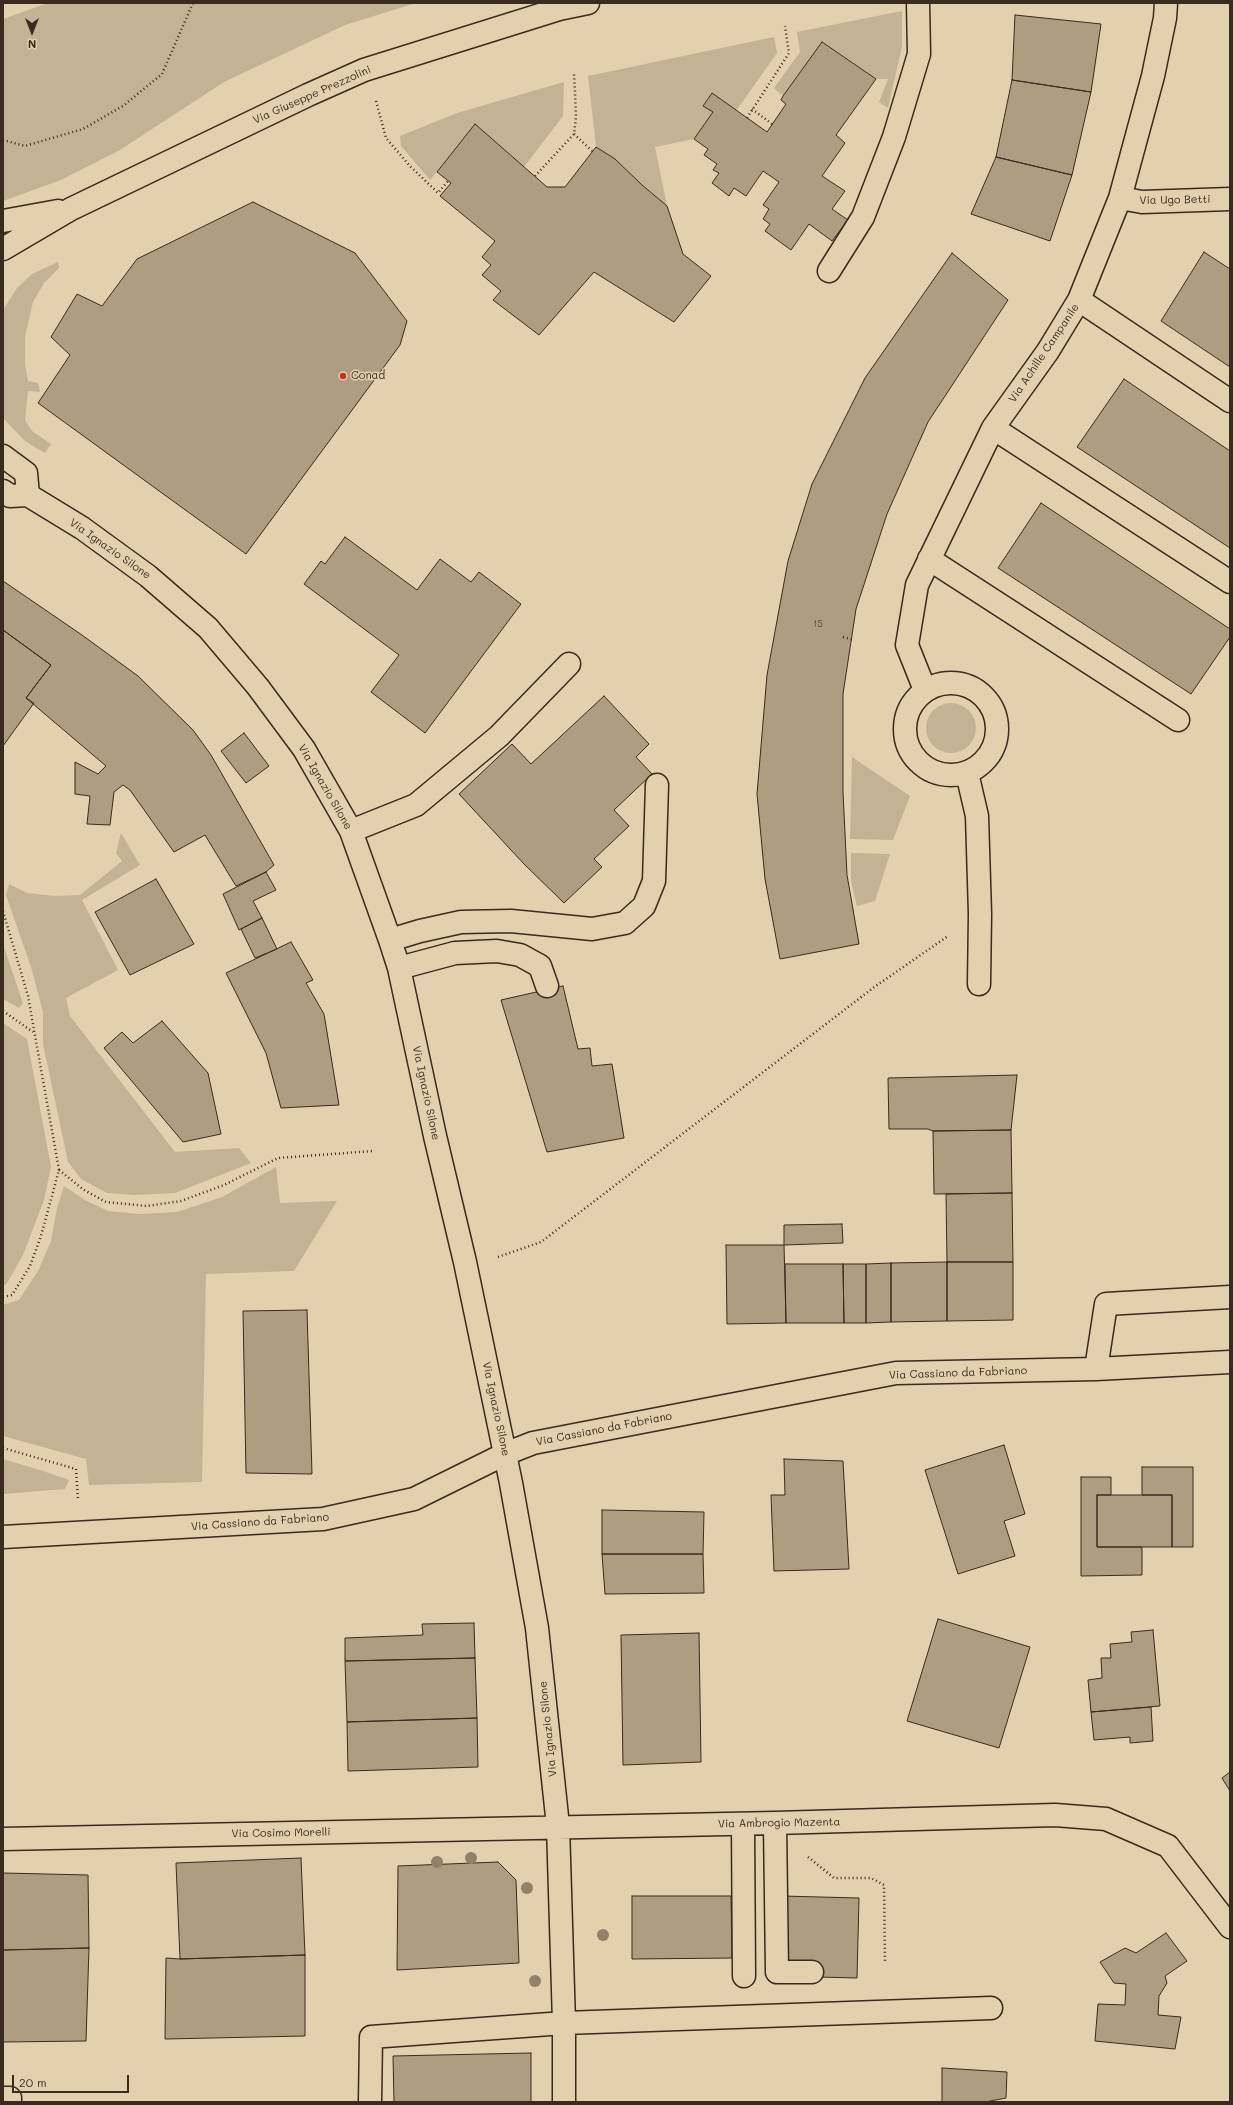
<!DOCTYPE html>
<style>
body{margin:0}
#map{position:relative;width:1233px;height:2105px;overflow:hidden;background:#e2d0ae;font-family:Mali,sans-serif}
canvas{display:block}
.frame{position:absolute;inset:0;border:4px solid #3b2a1e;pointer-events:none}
.north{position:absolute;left:12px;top:12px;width:40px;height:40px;-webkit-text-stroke:3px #e2d0ae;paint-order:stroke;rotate:180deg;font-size:11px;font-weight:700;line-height:16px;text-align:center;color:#3b2a1e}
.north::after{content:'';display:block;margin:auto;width:14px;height:18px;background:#3b2a1e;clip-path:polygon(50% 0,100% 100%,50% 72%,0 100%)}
.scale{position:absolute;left:12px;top:2075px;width:117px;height:18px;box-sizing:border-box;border:2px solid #3b2a1e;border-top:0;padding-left:5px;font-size:12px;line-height:14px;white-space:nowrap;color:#3b2a1e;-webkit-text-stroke:3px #e2d0ae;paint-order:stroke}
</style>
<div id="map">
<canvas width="1233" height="2105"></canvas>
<div class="frame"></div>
<div class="north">N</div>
<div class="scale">20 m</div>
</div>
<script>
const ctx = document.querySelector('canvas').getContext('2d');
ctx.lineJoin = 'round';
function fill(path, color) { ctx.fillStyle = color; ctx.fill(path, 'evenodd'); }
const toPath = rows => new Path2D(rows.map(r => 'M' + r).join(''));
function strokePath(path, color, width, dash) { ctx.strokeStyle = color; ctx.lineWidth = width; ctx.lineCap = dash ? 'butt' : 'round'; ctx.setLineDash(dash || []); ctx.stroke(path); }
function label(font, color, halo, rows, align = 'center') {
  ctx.font = font + ' Mali,sans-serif'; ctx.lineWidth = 3; ctx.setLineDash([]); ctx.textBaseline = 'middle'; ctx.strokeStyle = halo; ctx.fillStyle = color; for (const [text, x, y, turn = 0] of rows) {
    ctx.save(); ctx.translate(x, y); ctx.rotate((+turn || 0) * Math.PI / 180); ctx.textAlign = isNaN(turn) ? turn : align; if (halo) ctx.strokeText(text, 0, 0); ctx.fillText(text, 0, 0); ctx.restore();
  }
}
const green = toPath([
 [48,3,416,3,345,25,224,82,120,150,61,180,3,201,3,19],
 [902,11,902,47,888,108,879,102,888,79,876,79,822,42,783,96,774,88,800,52,797,32],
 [774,37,777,53,736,111,711,93,703,106,713,112,694,139,655,147,667,206,642,185,615,159,596,147,588,76],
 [564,82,563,116,524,167,475,125,430,180,401,146,400,136,457,113],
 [58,262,59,268,44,283,33,302,25,337,25,364,28,381,38,383,40,392,28,391,25,420,32,431,51,444,45,453,25,441,3,418,3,310,17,288,32,274],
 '926 728a25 25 0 1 1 50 0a25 25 0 1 1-50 0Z',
 [852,757,910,796,893,840,850,839],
 [121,833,140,865,82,900,118,970,66,998,70,1016,175,1152,239,1148,251,1163,175,1193,135,1195,107,1193,81,1179,68,1162,43,1044,43,1012,31,967,6,895,9,884,27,893,55,896,80,895,122,861,116,853],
 [851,853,890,854,875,901,857,906,851,881],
 [3,944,23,1003,19,1008,3,999],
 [3,1023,27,1039,51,1167,44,1200,23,1255,7,1283,3,1286],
 [276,1167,280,1203,337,1201,294,1271,206,1274,202,1482,89,1485,86,1459,3,1436,3,1305,19,1300,38,1271,51,1241,57,1208,64,1186,85,1200,108,1211,139,1214,177,1212,222,1197],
 [3,1459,43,1471,69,1480,65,1489,3,1494]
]);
const building = toPath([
 [1015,15,1101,24,1091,92,1012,80,1015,15],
 [822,42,876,79,836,135,845,143,822,176,845,191,832,209,848,220,832,241,809,224,791,250,765,231,770,224,763,219,769,209,763,205,779,182,763,171,746,196,734,188,729,196,712,183,719,173,713,170,717,164,704,155,708,149,694,139,713,112,703,106,712,93,767,132,786,104,781,100,783,96,822,42],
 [1012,80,1091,92,1072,175,996,157,1012,80],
 [475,124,547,187,565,187,596,147,615,159,642,185,667,206,683,254,711,276,674,322,594,272,539,335,493,300,501,291,482,275,491,265,482,257,495,241,440,196,451,183,437,172,475,124],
 [996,157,1072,175,1050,241,971,214,996,157],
 [253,202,355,253,407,321,400,345,246,554,38,403,70,355,51,337,77,294,102,306,137,259,253,202],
 [1204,252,1230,269,1230,367,1161,321,1204,252],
 [952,253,1008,300,928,422,887,514,856,609,843,694,843,792,847,875,859,944,780,959,765,879,757,794,767,675,788,561,812,484,865,378,952,253],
 [1124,379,1230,451,1230,548,1077,447,1124,379],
 [1041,503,1230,629,1230,637,1191,694,998,568,1041,503],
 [345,537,417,590,440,559,471,582,479,572,521,604,425,733,371,692,399,655,304,584,321,561,325,564,345,537],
 [3,581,82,635,138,676,193,730,211,755,274,865,266,872,236,886,205,835,174,852,130,790,123,785,114,792,110,825,87,824,90,796,75,794,75,762,98,774,106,766,26,698,51,665,3,630,3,581],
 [3,630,51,665,26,698,34,703,3,746,3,630],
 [604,696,649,744,636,757,652,774,614,810,629,826,594,859,602,867,564,903,524,864,459,794,512,744,531,764,604,696],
 [244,733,269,766,246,783,221,751,244,733],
 [266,872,276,890,253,901,262,918,239,930,223,894,266,872],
 [156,879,194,944,130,975,95,912,156,879],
 [262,918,277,949,255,958,241,929,262,918],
 [291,942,313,980,306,983,324,1014,339,1105,281,1108,266,1053,226,973,291,942],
 [563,986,578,1049,590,1048,592,1066,612,1064,624,1138,547,1152,501,1000,563,986],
 [162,1021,208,1073,221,1134,183,1142,104,1048,122,1032,133,1043,162,1021],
 [1017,1075,1011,1130,933,1131,928,1129,889,1129,888,1078,1017,1075],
 [1011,1130,1012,1193,934,1194,933,1131,1011,1130],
 [1012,1193,1013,1262,947,1262,946,1194,1012,1193],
 [842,1224,843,1243,784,1245,784,1225,842,1224],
 [726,1245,784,1245,786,1323,727,1324,726,1245],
 [947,1262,1013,1262,1013,1320,947,1321,947,1262],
 [947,1262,947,1321,891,1322,891,1263,947,1262],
 [891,1263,891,1322,866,1323,866,1264,891,1263],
 [785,1264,843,1264,844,1323,786,1323,785,1264],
 [843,1264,866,1264,866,1323,844,1323,843,1264],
 [307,1310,312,1474,246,1473,243,1311,307,1310],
 [1004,1445,1025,1514,1004,1521,1015,1556,958,1574,925,1470,1004,1445],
 [784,1459,843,1461,849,1569,774,1571,771,1495,785,1495,784,1459],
 [1142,1467,1193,1467,1193,1547,1172,1547,1172,1495,1142,1495,1142,1467],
 [1081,1477,1111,1477,1111,1495,1097,1495,1097,1547,1142,1547,1142,1575,1081,1576,1081,1477],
 [1097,1495,1172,1495,1172,1547,1097,1547,1097,1495],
 [602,1510,704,1512,703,1554,602,1554,602,1510],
 [602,1554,703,1554,704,1593,605,1594,602,1554],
 [938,1619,1030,1647,999,1748,907,1721,938,1619],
 [474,1623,475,1658,345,1661,345,1638,423,1635,422,1624,474,1623],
 [1153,1630,1160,1706,1091,1712,1088,1680,1102,1678,1101,1658,1111,1658,1110,1644,1132,1642,1131,1632,1153,1630],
 [699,1633,701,1762,623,1765,621,1635,699,1633],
 [475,1658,477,1718,347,1722,345,1661,475,1658],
 [1151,1707,1153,1741,1130,1743,1130,1737,1094,1740,1091,1712,1151,1707],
 [477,1718,478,1767,348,1771,347,1722,477,1718],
 [1230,1772,1230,1791,1222,1778,1230,1772],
 [301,1858,305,1955,180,1959,176,1863,301,1858],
 [498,1862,516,1880,519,1963,397,1970,398,1866,498,1862],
 [3,1873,88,1875,89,1948,3,1950,3,1873],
 [632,1896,731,1896,732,1958,632,1959,632,1896],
 [781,1896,859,1898,857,1978,818,1977,780,1965,781,1896],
 [1166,1933,1187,1961,1165,1976,1167,1983,1159,1996,1158,2015,1181,2017,1175,2049,1095,2041,1098,2004,1125,2005,1126,1984,1114,1983,1100,1962,1125,1948,1136,1953,1166,1933],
 [89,1948,86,2041,3,2042,3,1950,89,1948],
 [305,1955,305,2036,165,2039,166,1958,180,1959,305,1955],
 [531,2053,531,2102,394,2102,393,2056,531,2053],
 [942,2068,1007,2072,1006,2098,985,2102,942,2102,942,2068]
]);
const path = toPath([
 [376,101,386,138,410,166,438,193,448,181],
 [752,109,772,124],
 [747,118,789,53,785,26],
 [574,134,592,151],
 [3,140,25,146,83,129,123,106,162,74,193,3],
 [535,176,574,134,576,117,574,72],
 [843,637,854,640],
 [3,911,28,996,59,1170,41,1236,30,1266,12,1295,3,1297],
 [3,1011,33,1032],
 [59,1170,84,1190,106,1202,147,1206,181,1201,224,1185,278,1158,373,1151],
 [498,1257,541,1242,873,988,948,936],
 [3,1448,76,1469,78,1500],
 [808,1857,834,1878,871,1878,884,1885,885,1963]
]);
const minor = toPath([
 [1120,198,1142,202,1230,199],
 [3,221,58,211],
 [3,249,71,209,308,95,364,70,559,9,588,3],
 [829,271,863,217,894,137,919,54,918,3],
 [1079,300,1230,401],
 [993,428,1230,582],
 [3,456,26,473,28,495,82,528,148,576,208,628,258,687,304,749,351,831,390,940,399,968,435,1136,465,1262,511,1483,537,1628,558,1826,564,2023,564,2102],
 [3,491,10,496,28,495],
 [929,559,1178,720],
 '905 729a46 46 0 1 1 92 0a46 46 0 1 1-92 0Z',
 [925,690,907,645,917,585,993,428,1048,351,1079,300,1120,198,1153,76,1165,18,1166,3],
 [967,773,977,816,980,914,979,984],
 [351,831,416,805,499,736,569,664],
 [390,940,420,931,461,922,511,921,592,929,625,923,644,906,654,881,657,785],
 [399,968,455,953,497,951,520,955,540,966,547,986],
 [1096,1369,1106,1304,1230,1297],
 [3,1537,323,1519,414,1499,505,1454,533,1443,896,1373,1096,1369,1230,1362],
 [775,1823,777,1972,812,1972],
 [743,1824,744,1976],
 [3,1839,775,1823,1055,1815,1106,1819,1168,1846,1230,1927],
 [3,2098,10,2098,10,2102],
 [370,2102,371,2037,564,2023,991,2008]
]);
const trees = [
 [471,1858],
 [437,1862],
 [527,1888],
 [603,1935],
 [535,1981]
];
const markers = [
 [343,376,4,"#c8321e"]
];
const numberNames = [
 ["15",818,624]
];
const streetNames = [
 ["Via Giuseppe Prezzolini",312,95,-24],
 ["Via Ugo Betti",1175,200,-1],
 ["Via Achille Campanile",1044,353,-56],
 ["Via Ignazio Silone",110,549,35],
 ["Via Ignazio Silone",325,787,60],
 ["Via Ignazio Silone",426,1093,78],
 ["Via Cassiano da Fabriano",958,1373,-2],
 ["Via Ignazio Silone",496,1409,78],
 ["Via Cassiano da Fabriano",604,1429,-11],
 ["Via Cassiano da Fabriano",260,1522,-4],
 ["Via Ignazio Silone",548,1729,-96],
 ["Via Ambrogio Mazenta",779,1823,-1],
 ["Via Cosimo Morelli",281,1833,-1]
];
const poiNames = [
 ["Conad",351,376]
];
fill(green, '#c4b294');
fill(building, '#af9d81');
strokePath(building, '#3b2a1e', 1);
strokePath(minor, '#3b2a1e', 25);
strokePath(path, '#3b2a1e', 2.5, [1, 3]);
strokePath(minor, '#e2d0ae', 22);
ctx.fillStyle = '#928069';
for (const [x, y] of trees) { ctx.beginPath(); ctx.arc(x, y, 6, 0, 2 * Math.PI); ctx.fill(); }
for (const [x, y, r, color] of markers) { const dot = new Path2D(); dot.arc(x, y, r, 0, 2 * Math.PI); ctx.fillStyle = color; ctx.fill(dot); strokePath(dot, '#e2d0ae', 1.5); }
label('9px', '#584737', null, numberNames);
label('11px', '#3b2a1e', '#e2d0ae', streetNames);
label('11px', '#3b2a1e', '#e2d0ae', poiNames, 'left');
</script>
